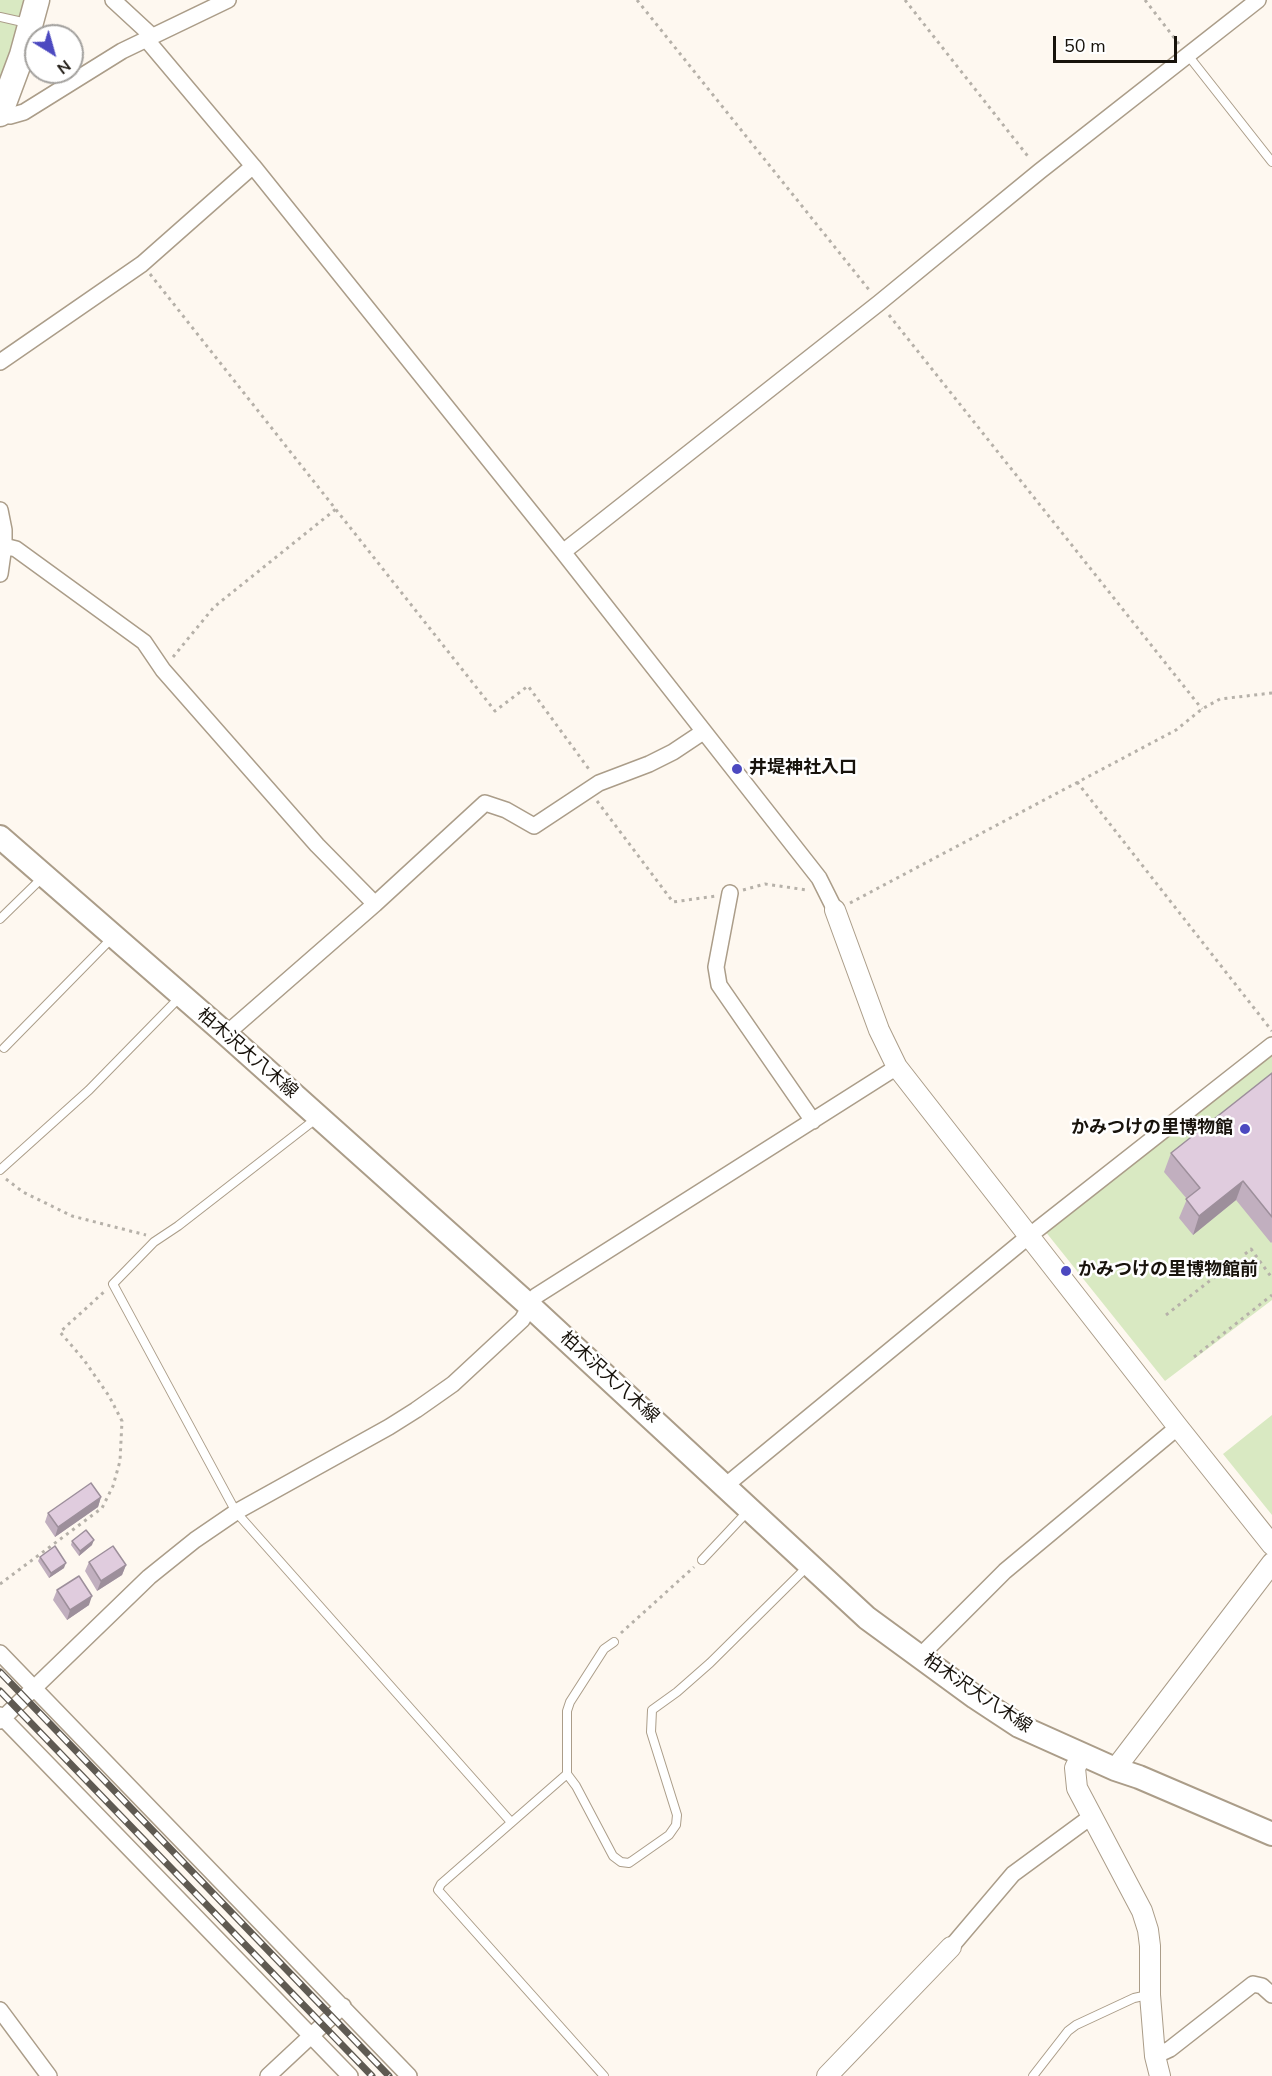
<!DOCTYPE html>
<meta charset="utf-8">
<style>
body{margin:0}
#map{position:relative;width:1272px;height:2076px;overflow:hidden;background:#fef8f0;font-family:"Nunito Sans",sans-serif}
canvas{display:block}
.north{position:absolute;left:24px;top:24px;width:60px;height:60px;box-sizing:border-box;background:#fff;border:2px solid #a3a19e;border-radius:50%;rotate:143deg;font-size:16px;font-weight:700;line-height:24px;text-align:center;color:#18130c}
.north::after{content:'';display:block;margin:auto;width:21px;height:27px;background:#4c49c0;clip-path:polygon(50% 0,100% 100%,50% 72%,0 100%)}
.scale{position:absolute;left:1053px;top:36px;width:124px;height:27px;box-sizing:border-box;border:3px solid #18130c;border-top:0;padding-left:8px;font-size:18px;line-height:21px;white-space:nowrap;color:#18130c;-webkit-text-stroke:4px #fff;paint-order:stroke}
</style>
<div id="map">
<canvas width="1272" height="2076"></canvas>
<div class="north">N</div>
<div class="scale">50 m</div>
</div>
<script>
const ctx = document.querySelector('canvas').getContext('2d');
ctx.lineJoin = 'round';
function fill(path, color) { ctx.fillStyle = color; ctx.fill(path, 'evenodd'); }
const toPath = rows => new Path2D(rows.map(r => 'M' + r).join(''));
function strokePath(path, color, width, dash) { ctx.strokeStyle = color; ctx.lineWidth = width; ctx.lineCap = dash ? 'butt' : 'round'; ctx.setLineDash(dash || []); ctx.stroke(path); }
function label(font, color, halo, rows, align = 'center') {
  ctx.font = font + ' "Nunito Sans","Noto Sans JP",sans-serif'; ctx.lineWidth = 5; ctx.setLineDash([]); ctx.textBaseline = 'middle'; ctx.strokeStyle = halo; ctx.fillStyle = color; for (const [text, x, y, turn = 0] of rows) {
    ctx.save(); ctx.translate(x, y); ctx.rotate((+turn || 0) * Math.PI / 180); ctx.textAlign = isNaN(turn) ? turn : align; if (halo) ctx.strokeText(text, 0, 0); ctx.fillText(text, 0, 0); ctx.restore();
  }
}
const green = toPath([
 [0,0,25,0,14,55,0,83],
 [1272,1052,1272,1300,1165,1381,1045,1231],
 [1272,1415,1272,1515,1223,1454]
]);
const path = toPath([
 [637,0,870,291],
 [905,0,1030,159],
 [1145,0,1179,44],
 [150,274,495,711,528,686,591,772],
 [889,315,1202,709],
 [173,657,214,607,336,509],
 [1077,782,1272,1031],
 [597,801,673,902,716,896],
 [743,890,765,884,807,890],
 [850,903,1176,730,1202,709,1220,699,1272,693],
 [6,1179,23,1192,72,1216,146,1235],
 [1245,1254,1251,1249,1272,1278],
 [1166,1315,1230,1265],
 [1194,1357,1272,1295],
 [0,1584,102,1508,113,1486,120,1461,122,1421,109,1396,84,1360,60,1332,105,1291],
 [621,1633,694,1567]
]);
const service = toPath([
 [0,17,27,23],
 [1187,54,1272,162],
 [0,919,43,877],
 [4,1048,112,938],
 [317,1118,178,1226,154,1242,113,1284,236,1512,511,1822],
 [0,1170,89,1090,180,997],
 [702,1560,748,1511],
 [614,1642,604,1649,570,1702,567,1711,567,1774,576,1786,613,1856,621,1862,629,1863,669,1835,676,1825,677,1815,651,1732,652,1710,677,1692,710,1663,808,1566],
 [567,1774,441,1884,438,1890,604,2076],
 [1033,2076,1068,2031,1076,2025,1134,1998,1148,1995]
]);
const minor = toPath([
 [113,0,152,36],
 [146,39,253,166,563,552,819,878,835,910],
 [0,115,10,116,24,112,122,51,228,0],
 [0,362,142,264,253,166],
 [0,510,4,530,4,546,0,574],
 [4,546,16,549,144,642,163,670,317,845,375,904],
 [563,552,879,303,1040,171,1258,0],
 [730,893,716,967,719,985,813,1121],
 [226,1034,375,904,485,803,506,810,534,826,599,783,649,764,673,752,703,732],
 [725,1486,1029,1236,1272,1045],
 [0,1653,409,2076],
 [920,1656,1005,1571,1178,1427],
 [0,1715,350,2076],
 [0,1721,149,1577,195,1540,236,1512,389,1427,416,1410,453,1384,522,1320,536,1296,897,1067],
 [951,1947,1013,1874,1092,1816],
 [0,2010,49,2076],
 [1155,2056,1170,2049,1253,1984,1262,1986,1272,1995],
 [268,2076,343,2006]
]);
const tertiary = toPath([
 [835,910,879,1030,897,1067,1178,1427,1272,1545],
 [1082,1754,1075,1768,1077,1788,1142,1911,1148,1930,1150,1946,1150,1995,1155,2056,1160,2076],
 [1115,1769,1272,1563],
 [827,2076,951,1947]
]);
const secondary = toPath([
 [0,837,226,1034,531,1307,867,1618,975,1697,1019,1726,1115,1769,1139,1777,1272,1834]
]);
const primary = toPath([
 [0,114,22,55,37,0]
]);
const rail = toPath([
 [0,1672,389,2076],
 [0,1691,372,2076]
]);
const wall = toPath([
 [1272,1073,1272,1242,1271,1243,1236,1200,1193,1235,1179,1218,1187,1199,1164,1172,1171,1153],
 [101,1497,98,1507,55,1537,45,1522,48,1513],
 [72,1541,92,1545,79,1556,71,1545],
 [40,1557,64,1568,49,1578,38,1561],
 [89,1562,126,1565,122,1575,97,1591,85,1571],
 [57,1590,89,1605,67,1620,53,1600]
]);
const shadedWall = toPath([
 [1243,1181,1236,1200,1193,1235,1199,1216],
 [101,1497,98,1507,55,1537,58,1527],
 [94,1540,92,1545,79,1556,80,1551],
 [66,1563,64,1568,49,1578,51,1573],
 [126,1565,122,1575,97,1591,101,1581],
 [92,1596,89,1605,67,1620,70,1610]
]);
const building = toPath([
 [1272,1073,1272,1217,1243,1181,1199,1216,1186,1199,1200,1188,1171,1153,1272,1073],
 [91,1483,101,1497,58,1527,48,1513,91,1483],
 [86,1530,94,1540,80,1551,72,1541,86,1530],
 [55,1546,66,1563,51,1573,40,1557,55,1546],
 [113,1546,126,1565,101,1581,89,1562,113,1546],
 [79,1576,92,1596,70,1610,57,1590,79,1576]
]);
const markers = [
 [737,769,6,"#4c49c0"],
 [1245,1129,6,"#4c49c0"],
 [1066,1271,6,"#4c49c0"]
];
const poiNames = [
 ["井堤神社入口",749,769],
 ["かみつけの里博物館",1233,1129,"right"],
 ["かみつけの里博物館前",1078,1271]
];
const streetNames = [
 ["柏木沢大八木線",247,1054,41],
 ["柏木沢大八木線",609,1378,42],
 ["柏木沢大八木線",977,1694,34]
];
fill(green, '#d9e9c2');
strokePath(service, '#ab9d89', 10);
strokePath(minor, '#ab9d89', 18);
strokePath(tertiary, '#ab9d89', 22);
strokePath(secondary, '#ab9d89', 26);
strokePath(primary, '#ab9d89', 27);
strokePath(path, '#b6b1a9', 3, [3, 4.5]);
strokePath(service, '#fff', 8);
strokePath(minor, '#fff', 15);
strokePath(tertiary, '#fff', 20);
strokePath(secondary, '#fff', 22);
strokePath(primary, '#fff', 24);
strokePath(rail, '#5f5a52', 7);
strokePath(rail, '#fff', 4.5, [14]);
fill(wall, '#c1afbf');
fill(shadedWall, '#9d8f9b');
fill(building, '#e0ccde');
strokePath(building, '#9d8f9b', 1.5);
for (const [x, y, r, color] of markers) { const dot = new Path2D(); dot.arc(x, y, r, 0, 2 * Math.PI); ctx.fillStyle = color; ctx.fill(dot); strokePath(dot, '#fff', 2); }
label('bold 18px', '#18130c', '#fff', poiNames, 'left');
label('18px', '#18130c', '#fff', streetNames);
</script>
